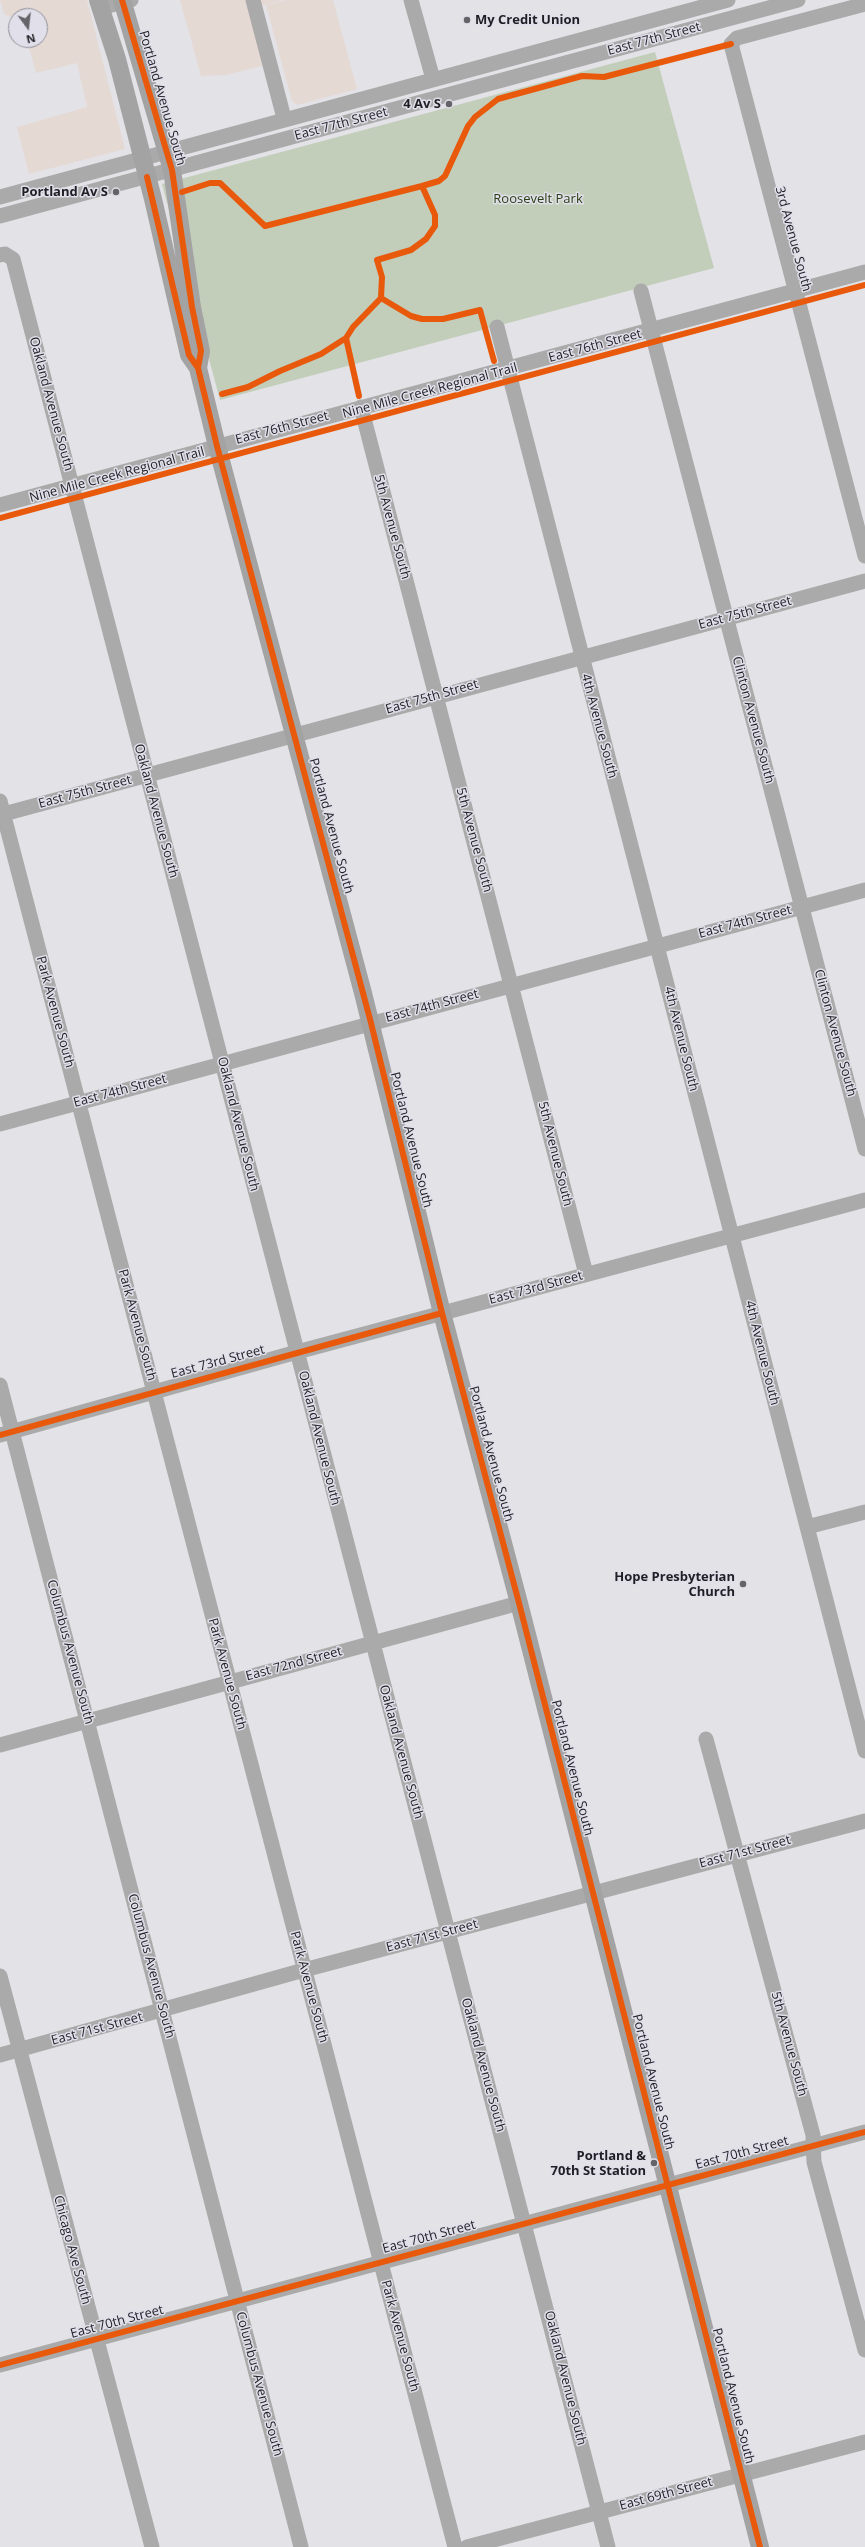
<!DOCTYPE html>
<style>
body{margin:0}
#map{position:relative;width:865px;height:2547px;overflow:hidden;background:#e2e2e7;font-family:"Open Sans",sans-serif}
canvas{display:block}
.north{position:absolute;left:8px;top:8px;width:40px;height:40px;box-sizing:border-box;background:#e0dfea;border:1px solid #93929a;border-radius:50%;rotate:165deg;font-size:11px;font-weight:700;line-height:16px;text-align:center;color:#1f1e23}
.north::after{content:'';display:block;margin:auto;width:14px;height:18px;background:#636368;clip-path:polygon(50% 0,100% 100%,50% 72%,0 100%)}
</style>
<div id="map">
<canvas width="865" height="2547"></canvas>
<div class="north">N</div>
</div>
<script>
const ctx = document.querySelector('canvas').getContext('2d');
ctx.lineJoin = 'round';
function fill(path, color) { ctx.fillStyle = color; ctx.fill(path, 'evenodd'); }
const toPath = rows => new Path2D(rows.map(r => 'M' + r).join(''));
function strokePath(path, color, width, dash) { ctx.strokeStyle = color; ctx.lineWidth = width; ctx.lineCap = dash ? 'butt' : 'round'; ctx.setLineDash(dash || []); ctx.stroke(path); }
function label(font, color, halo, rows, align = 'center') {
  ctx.font = font + ' "Open Sans",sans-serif'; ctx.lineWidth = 3; ctx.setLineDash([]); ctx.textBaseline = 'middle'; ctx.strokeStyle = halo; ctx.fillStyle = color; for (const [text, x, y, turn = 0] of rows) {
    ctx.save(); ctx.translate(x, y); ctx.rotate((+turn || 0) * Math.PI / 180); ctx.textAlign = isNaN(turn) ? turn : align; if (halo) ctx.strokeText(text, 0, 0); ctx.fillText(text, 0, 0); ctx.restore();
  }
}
const commercial = toPath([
 [0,0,87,0,125,149,29,174,17,127,87,107,77,63,36,73,27,40,40,40,40,16,16,16,16,19,4,14],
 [180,0,282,0,251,9,266,65,226,75,201,76],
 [285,0,333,0,357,89,297,105,292,101,266,5]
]);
const green = toPath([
 [655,52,714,268,220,400,162,184]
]);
const minor = toPath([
 [253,0,284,118],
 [411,0,433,79],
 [865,4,737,38,731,44,865,556],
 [100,8,131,0],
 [0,197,728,0],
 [0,216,798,0],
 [0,255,5,254,13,259,608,2547],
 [641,291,865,1149],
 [497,327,865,1751],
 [361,407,586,1274],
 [0,505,865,272],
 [0,801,455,2547],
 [0,815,865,581],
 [0,1124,865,890],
 [0,1385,301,2547],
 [0,1435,297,1352,865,1200],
 [807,1527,865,1512],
 [706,1739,813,2135,814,2162,865,2350],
 [0,1745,519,1603],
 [0,1976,152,2547],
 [0,2055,304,1970,865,1821],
 [0,2365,865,2132],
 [467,2547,865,2442]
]);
const major = toPath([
 [98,0,117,59,153,199,189,355,198,368,217,446,363,993,442,1313,519,1603,760,2547],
 [122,0,172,170,192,307,201,351,198,368]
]);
const cycleway = toPath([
 [122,0,172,170,192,307,201,351,198,368],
 [147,177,189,355,198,368,217,446,371,1023,442,1313,519,1603,760,2547],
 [422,186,439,181,445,176,468,126,475,117,498,99,582,76,604,77,731,44],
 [182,192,210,183,220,183,265,226,422,186,435,215,435,226,426,239,411,250,377,260,382,277,381,298],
 [346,338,359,396],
 [222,394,248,387,280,371,321,354,346,338,353,327,381,298,411,316,422,319,443,319,480,310,494,361],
 [0,518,865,285],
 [0,1435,442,1313],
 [0,2365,865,2132]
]);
const markers = [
 [467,20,4,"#636368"],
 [449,104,4,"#636368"],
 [116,192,4,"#636368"],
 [743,1584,4,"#636368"],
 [654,2163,4,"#636368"]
];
const poiNames = [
 ["My Credit Union",475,20,"left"],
 ["4 Av S",441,104],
 ["Portland Av S",108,192],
 ["Hope Presbyterian",735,1577],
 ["Church",735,1592],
 ["Portland &",646,2156],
 ["70th St Station",646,2171]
];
const streetNames = [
 ["East 77th Street",654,39,-15],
 ["Portland Avenue South",162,98,74],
 ["East 77th Street",341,124,-15],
 ["3rd Avenue South",793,239,75],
 ["East 76th Street",595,346,-15],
 ["Nine Mile Creek Regional Trail",430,391,-15],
 ["Oakland Avenue South",51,404,75],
 ["East 76th Street",282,428,-15],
 ["Nine Mile Creek Regional Trail",117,475,-15],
 ["5th Avenue South",392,527,75],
 ["East 75th Street",745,613,-15],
 ["East 75th Street",432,697,-16],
 ["Clinton Avenue South",753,720,75],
 ["4th Avenue South",599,726,75],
 ["East 75th Street",85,792,-15],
 ["Oakland Avenue South",156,811,75],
 ["Portland Avenue South",331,826,75],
 ["5th Avenue South",474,840,75],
 ["East 74th Street",745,922,-15],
 ["East 74th Street",432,1006,-15],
 ["Park Avenue South",55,1012,75],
 ["Clinton Avenue South",835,1033,75],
 ["4th Avenue South",681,1039,76],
 ["East 74th Street",120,1091,-15],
 ["Oakland Avenue South",238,1124,76],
 ["Portland Avenue South",411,1140,76],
 ["5th Avenue South",555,1154,76],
 ["East 73rd Street",536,1288,-15],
 ["Park Avenue South",137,1325,75],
 ["4th Avenue South",762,1353,76],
 ["East 73rd Street",218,1362,-15],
 ["Oakland Avenue South",319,1438,76],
 ["Portland Avenue South",491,1454,75],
 ["Columbus Avenue South",70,1652,75],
 ["East 72nd Street",294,1664,-15],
 ["Park Avenue South",227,1674,75],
 ["Oakland Avenue South",401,1752,75],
 ["Portland Avenue South",572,1768,76],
 ["East 71st Street",745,1852,-15],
 ["East 71st Street",432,1936,-15],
 ["Columbus Avenue South",151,1966,75],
 ["Park Avenue South",309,1987,75],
 ["East 71st Street",97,2029,-15],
 ["5th Avenue South",789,2044,75],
 ["Oakland Avenue South",483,2065,75],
 ["Portland Avenue South",653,2082,76],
 ["East 70th Street",742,2153,-15],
 ["East 70th Street",429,2237,-15],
 ["Chicago Ave South",72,2250,75],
 ["East 70th Street",117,2322,-15],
 ["Park Avenue South",400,2336,75],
 ["Oakland Avenue South",565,2378,76],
 ["Columbus Avenue South",259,2384,75],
 ["Portland Avenue South",733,2396,76],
 ["East 69th Street",666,2494,-15]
];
const parkNames = [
 ["Roosevelt Park",538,199]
];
fill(commercial, '#e5d9d4');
fill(green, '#c2ceba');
strokePath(minor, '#abaaaa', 15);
strokePath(major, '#a4a3a4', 18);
strokePath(cycleway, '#e8590c', 6);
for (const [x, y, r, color] of markers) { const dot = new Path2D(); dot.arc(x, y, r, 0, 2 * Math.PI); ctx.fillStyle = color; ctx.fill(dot); strokePath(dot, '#e0dfea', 1.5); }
label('bold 13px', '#1f1e23', '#e0dfea', poiNames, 'right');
label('13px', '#1f1e23', '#e0dfea', streetNames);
label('13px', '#2a3f11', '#e0dfea', parkNames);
</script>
